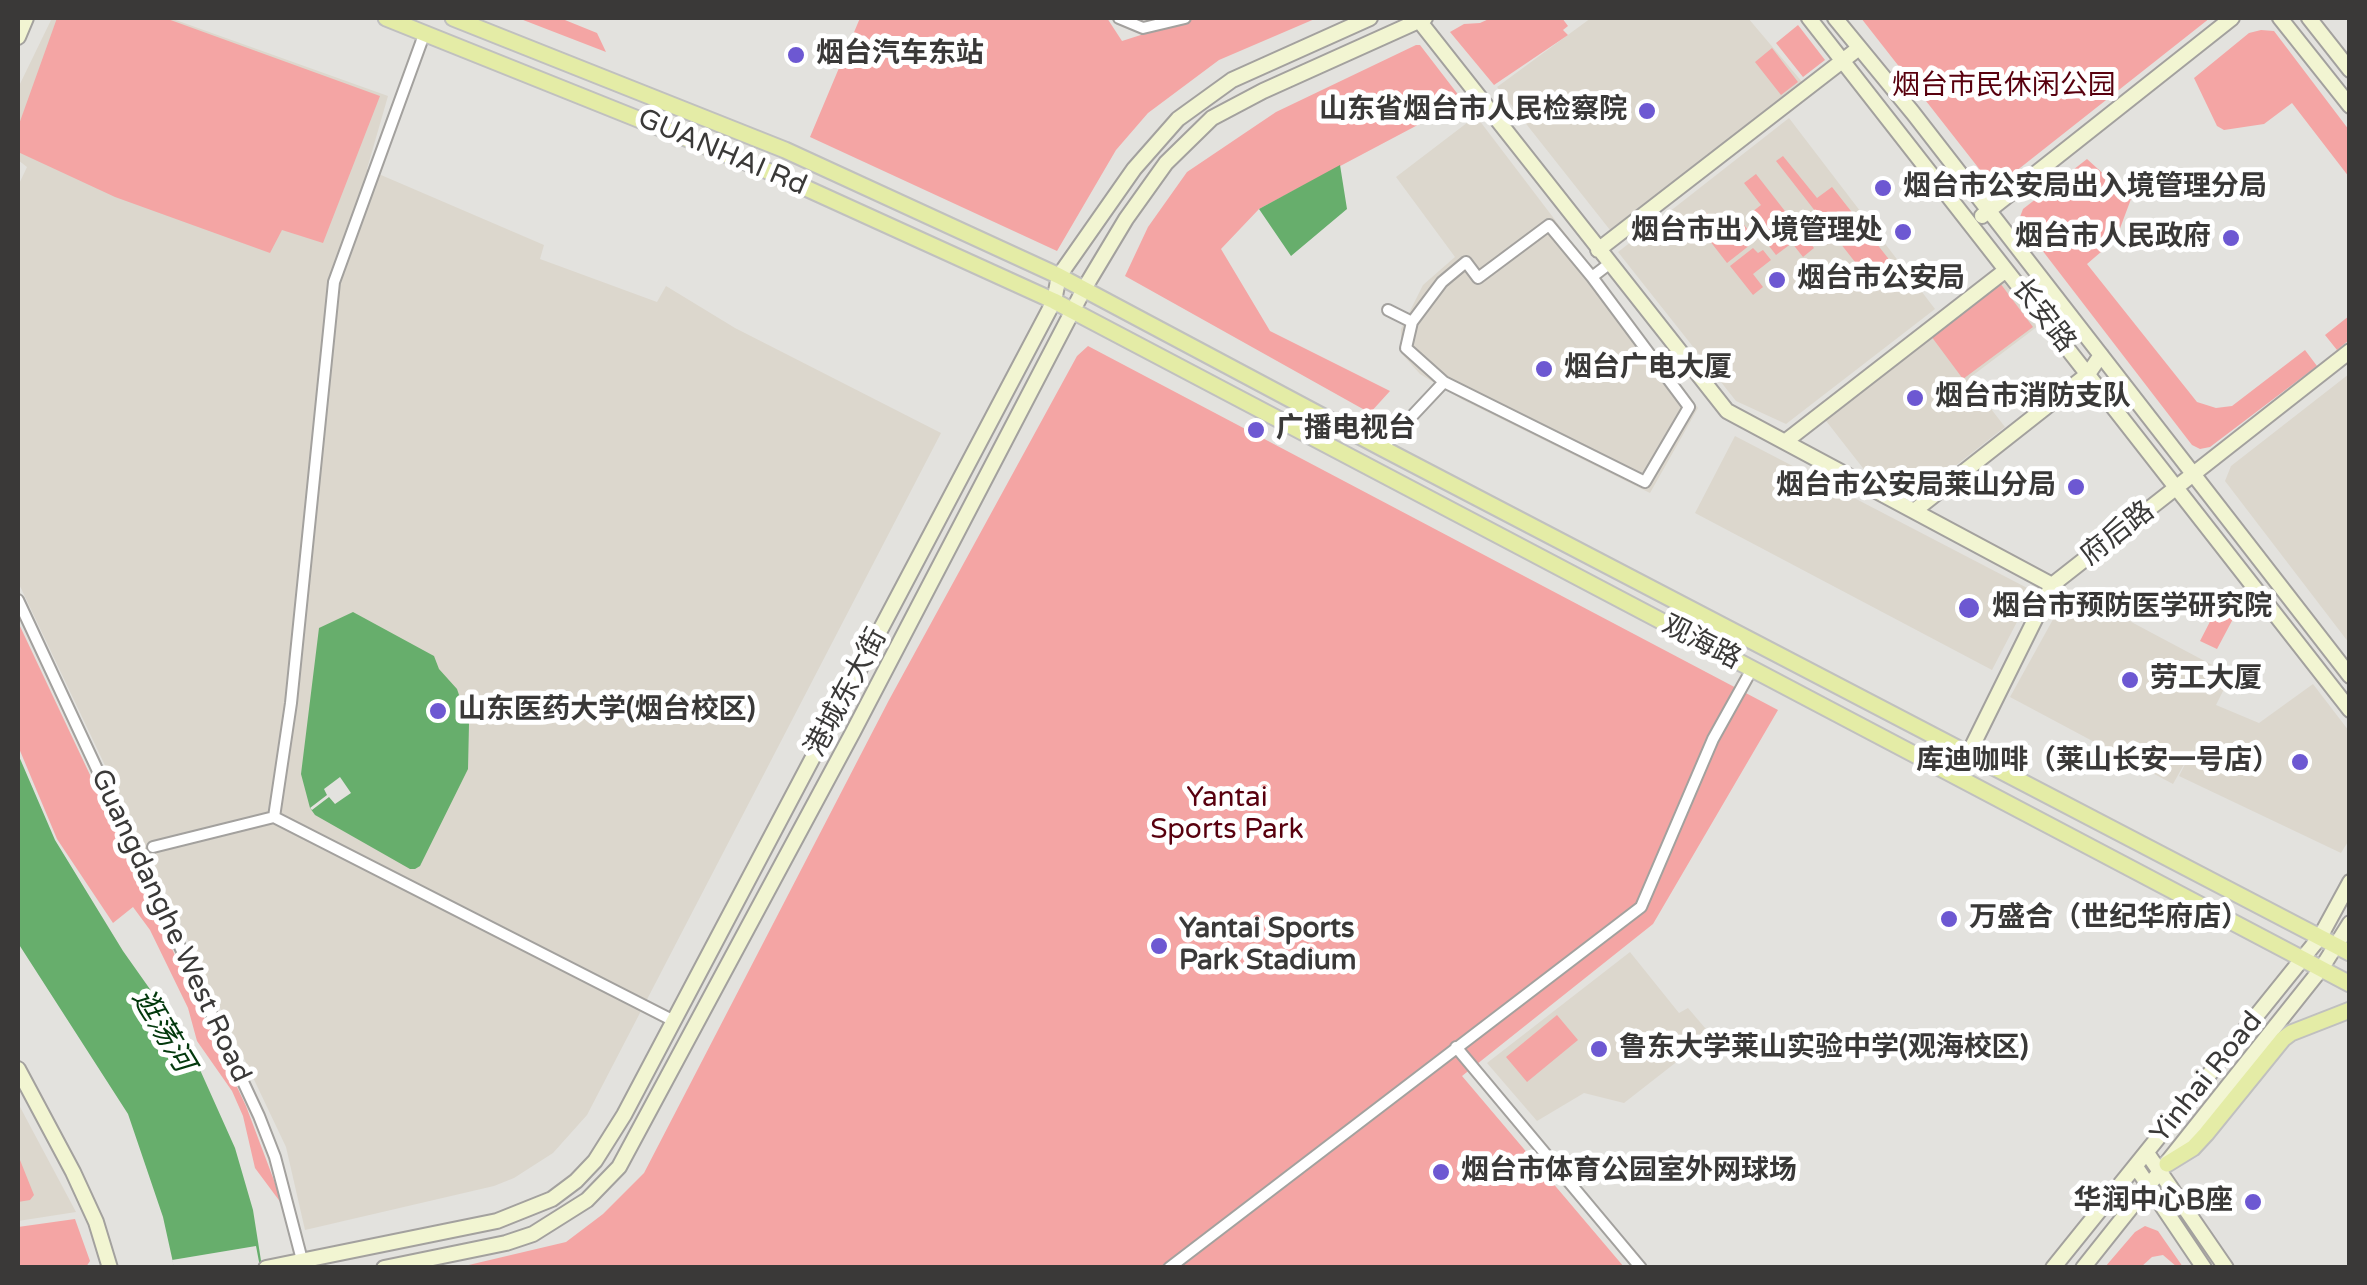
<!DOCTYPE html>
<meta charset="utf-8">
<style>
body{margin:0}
#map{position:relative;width:2367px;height:1285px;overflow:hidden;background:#e3e2de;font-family:"Varela Round",sans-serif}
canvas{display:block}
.frame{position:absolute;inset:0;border:20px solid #3a3938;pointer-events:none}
</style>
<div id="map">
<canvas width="2367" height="1285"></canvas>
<div class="frame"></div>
</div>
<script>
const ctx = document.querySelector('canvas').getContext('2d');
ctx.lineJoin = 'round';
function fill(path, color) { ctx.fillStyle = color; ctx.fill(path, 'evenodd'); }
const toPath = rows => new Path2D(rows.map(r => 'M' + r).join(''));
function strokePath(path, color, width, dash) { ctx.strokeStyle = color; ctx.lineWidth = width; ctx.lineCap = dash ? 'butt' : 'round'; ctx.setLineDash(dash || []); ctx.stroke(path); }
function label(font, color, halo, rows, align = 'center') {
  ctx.font = font + ' "Varela Round","Noto Sans SC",sans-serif'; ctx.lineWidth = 10; ctx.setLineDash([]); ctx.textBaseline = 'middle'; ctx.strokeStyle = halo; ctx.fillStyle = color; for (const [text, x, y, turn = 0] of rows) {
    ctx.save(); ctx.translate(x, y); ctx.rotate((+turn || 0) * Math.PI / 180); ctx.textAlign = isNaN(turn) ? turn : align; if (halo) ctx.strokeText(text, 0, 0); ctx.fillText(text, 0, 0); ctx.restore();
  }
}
const built = toPath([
 [52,18,170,18,388,96,367,169,544,245,540,259,657,302,666,286,735,328,941,433,587,1115,553,1153,514,1178,494,1186,305,1230,286,1147,18,582,18,186,27,167,18,160,18,88],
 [1591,18,1748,18,1803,83,1610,230,1497,87],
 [1476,116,1698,408,1650,493,1463,400,1420,374,1401,353,1401,329,1423,285,1455,257,1396,177],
 [1789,118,1935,309,1786,424,1736,401,1618,252],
 [2002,280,2038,326,1968,379,2005,427,1917,496,1866,472,1823,417],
 [2349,374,2349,643,2225,481,2231,466],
 [1735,436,2033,591,1992,670,1695,513],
 [2073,591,2231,675,2216,705,2259,723,2313,684,2349,731,2349,840,2341,853,2179,776,2196,743,2173,784,2010,697,2066,596],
 [1630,952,1679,1013,1688,1008,1711,1035,1624,1103,1584,1093,1537,1121,1487,1063],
 [18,1103,28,1122,76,1212,18,1221]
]);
const green = toPath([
 [57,18,165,18,380,96,323,243,282,230,270,253,115,197,18,152,18,127],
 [518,18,560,18,597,33,606,52],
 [860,18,1107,18,1122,41,1194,18,1317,18,1219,60,1148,113,1116,150,1057,251,810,137],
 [1491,18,1562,18,1568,26,1563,30,1568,35,1494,85,1450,32,1464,24,1480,23],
 [1861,18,2210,18,2006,179,1999,181,1984,175],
 [1798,25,1825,60,1803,77,1776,43],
 [2261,30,2274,31,2349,130,2349,177,2292,103,2264,124,2224,130,2217,126,2194,78,2249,33],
 [1416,45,1420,45,1463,101,1259,209,1221,249,1270,331,1390,391,1370,413,1125,276,1148,227,1187,172,1276,112],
 [1772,48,1798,82,1781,95,1755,62],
 [1783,156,1817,198,1832,187,1895,267,1873,285,1776,161],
 [2087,159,2131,199,2116,239,2087,264,2197,402,2216,408,2232,406,2305,350,2317,366,2210,447,2200,449,2192,445,2022,224,2020,217,2023,209],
 [1756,174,1788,215,1767,232,1762,226,1757,229,1747,216,1761,205,1744,183],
 [1707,213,1724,234,1741,221,1751,234,1746,239,1750,245,1727,263,1696,223],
 [1790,218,1814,248,1803,257,1792,243,1776,255,1769,246,1774,241,1769,234],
 [1753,248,1758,253,1763,250,1771,260,1753,274,1763,287,1753,295,1730,266],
 [2000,283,2033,327,1963,379,1931,336],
 [2349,316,2349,340,2337,350,2325,335],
 [1088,346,1778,710,1653,924,1462,1076,1624,1267,456,1268,566,1242,603,1214,644,1173,889,700,1077,356],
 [2217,608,2234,617,2217,649,2200,641],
 [18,622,246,1106,284,1207,255,1168,243,1116,232,1091,197,1041,188,1008,150,930,133,907,113,923,57,839,18,746],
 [1557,1015,1578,1040,1527,1082,1506,1057],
 [18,1155,34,1195,30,1200,18,1202],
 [75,1219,90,1261,86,1267,18,1267,18,1227],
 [2145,1226,2158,1231,2183,1267,2177,1267,2163,1255,2152,1257,2141,1267,2105,1267,2135,1232]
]);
const water = toPath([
 [1340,165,1347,209,1291,256,1259,209],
 [353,612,434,656,439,669,457,689,469,724,468,769,420,866,415,869,410,869,315,815,310,808,301,774,319,628],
 [18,754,55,840,123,951,188,1043,235,1148,253,1210,262,1267,174,1267,163,1217,128,1114,18,943]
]);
const pier = toPath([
 [340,777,351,793,335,804,329,797,312,810,310,808,327,795,324,789],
 [256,1246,260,1267,174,1268,172,1260]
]);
const street = toPath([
 [1119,18,1143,28,1185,18],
 [1388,310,1412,322],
 [1444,382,1406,348,1412,322,1442,282,1466,262,1478,278,1549,225,1592,277],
 [1382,448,1444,382,1645,482,1689,407,1592,277,1609,264],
 [18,600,259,1116,275,1157,302,1260],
 [274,817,674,1021],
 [153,847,274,817,291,703,334,282,425,32],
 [1456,1047,1641,1268],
 [1169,1268,1641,907,1713,739,1752,669]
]);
const secondary = toPath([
 [1417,18,1727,411,2052,585],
 [1809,18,2350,710],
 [1835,18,1913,113,2350,676],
 [2280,18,2350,106],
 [2309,18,2350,70],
 [18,37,26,18],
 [1982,216,2232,18],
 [1598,250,1859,48],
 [1786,441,2006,270],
 [1914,511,2088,374,2101,355],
 [1958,775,2052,585,2350,351],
 [18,1069,73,1172,96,1222,110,1268],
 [2147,1153,2226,1268],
 [2136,1167,2204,1268],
 [266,1268,497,1221,552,1199,576,1181,595,1161,624,1115,1054,301,1059,276,1134,169,1178,119,1232,80,1370,18],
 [384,1268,506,1243,533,1234,587,1200,619,1167,853,732,1084,289,1126,219,1166,163,1212,118,1263,91,1425,18],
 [2053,1268,2303,958,2320,937,2350,882],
 [2083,1268,2321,969,2350,923]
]);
const primary = toPath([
 [386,18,775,174,1054,301,2350,984],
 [453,18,785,150,1059,276,1382,448,2350,953],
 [2167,1164,2193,1148,2206,1134,2283,1039,2291,1033,2350,1010]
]);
const markers = [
 [796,55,10,"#6d58d2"],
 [1647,111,10,"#6d58d2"],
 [1883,188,10,"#6d58d2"],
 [1903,232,10,"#6d58d2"],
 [2231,238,10,"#6d58d2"],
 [1777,280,10,"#6d58d2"],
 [1544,369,10,"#6d58d2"],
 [1915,398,10,"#6d58d2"],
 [1256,430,10,"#6d58d2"],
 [2076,487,10,"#6d58d2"],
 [1969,608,12,"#6d58d2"],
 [2130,680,10,"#6d58d2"],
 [438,711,10,"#6d58d2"],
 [2300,762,10,"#6d58d2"],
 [1949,919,10,"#6d58d2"],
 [1159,946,10,"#6d58d2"],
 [1599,1049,10,"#6d58d2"],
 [1441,1172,10,"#6d58d2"],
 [2253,1202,10,"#6d58d2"]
];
const poiNames = [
 ["烟台汽车东站",816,55],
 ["山东省烟台市人民检察院",1627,111,"right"],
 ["烟台市公安局出入境管理分局",1903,188],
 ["烟台市出入境管理处",1883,232,"right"],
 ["烟台市人民政府",2211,238,"right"],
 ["烟台市公安局",1797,280],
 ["烟台广电大厦",1564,369],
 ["烟台市消防支队",1935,398],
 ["广播电视台",1276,430],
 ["烟台市公安局莱山分局",2056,487,"right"],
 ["烟台市预防医学研究院",1992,608],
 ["劳工大厦",2150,680],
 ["山东医药大学(烟台校区)",458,711],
 ["库迪咖啡（莱山长安一号店）",2280,762,"right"],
 ["万盛合（世纪华府店）",1969,919],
 ["Yantai Sports",1179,930],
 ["Park Stadium",1179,962],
 ["鲁东大学莱山实验中学(观海校区)",1619,1049],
 ["烟台市体育公园室外网球场",1461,1172],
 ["华润中心B座",2233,1202,"right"]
];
const parkNames = [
 ["烟台市民休闲公园",2004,87],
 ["Yantai",1227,799],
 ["Sports Park",1227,831]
];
const streetNames = [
 ["GUANHAI Rd",722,153,23],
 ["长安路",2043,316,52],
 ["府后路",2118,534,-38],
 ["观海路",1701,643,27],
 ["港城东大街",847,693,-62],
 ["Guangdanghe West Road",170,926,65],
 ["Yinhai Road",2207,1078,-51]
];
const waterNames = [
 ["逛荡河",162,1031,59]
];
fill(built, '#dcd7cd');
fill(green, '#f4a5a4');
fill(water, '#67ae6c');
fill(pier, '#e3e2de');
strokePath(street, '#a3a19e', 14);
strokePath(secondary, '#a3a19e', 18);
strokePath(primary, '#c0c0bf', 19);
strokePath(street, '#fff', 10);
strokePath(secondary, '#f2f5d2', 14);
strokePath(primary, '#e4eca6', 15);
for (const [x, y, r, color] of markers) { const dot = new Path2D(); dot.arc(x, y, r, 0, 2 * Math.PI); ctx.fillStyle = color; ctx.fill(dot); strokePath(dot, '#fff', 4); }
label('bold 28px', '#3a3938', '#fff', poiNames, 'left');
label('28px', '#58000e', '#fff', parkNames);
label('28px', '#3a3938', '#fff', streetNames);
label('italic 30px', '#03390d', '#fff', waterNames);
</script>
